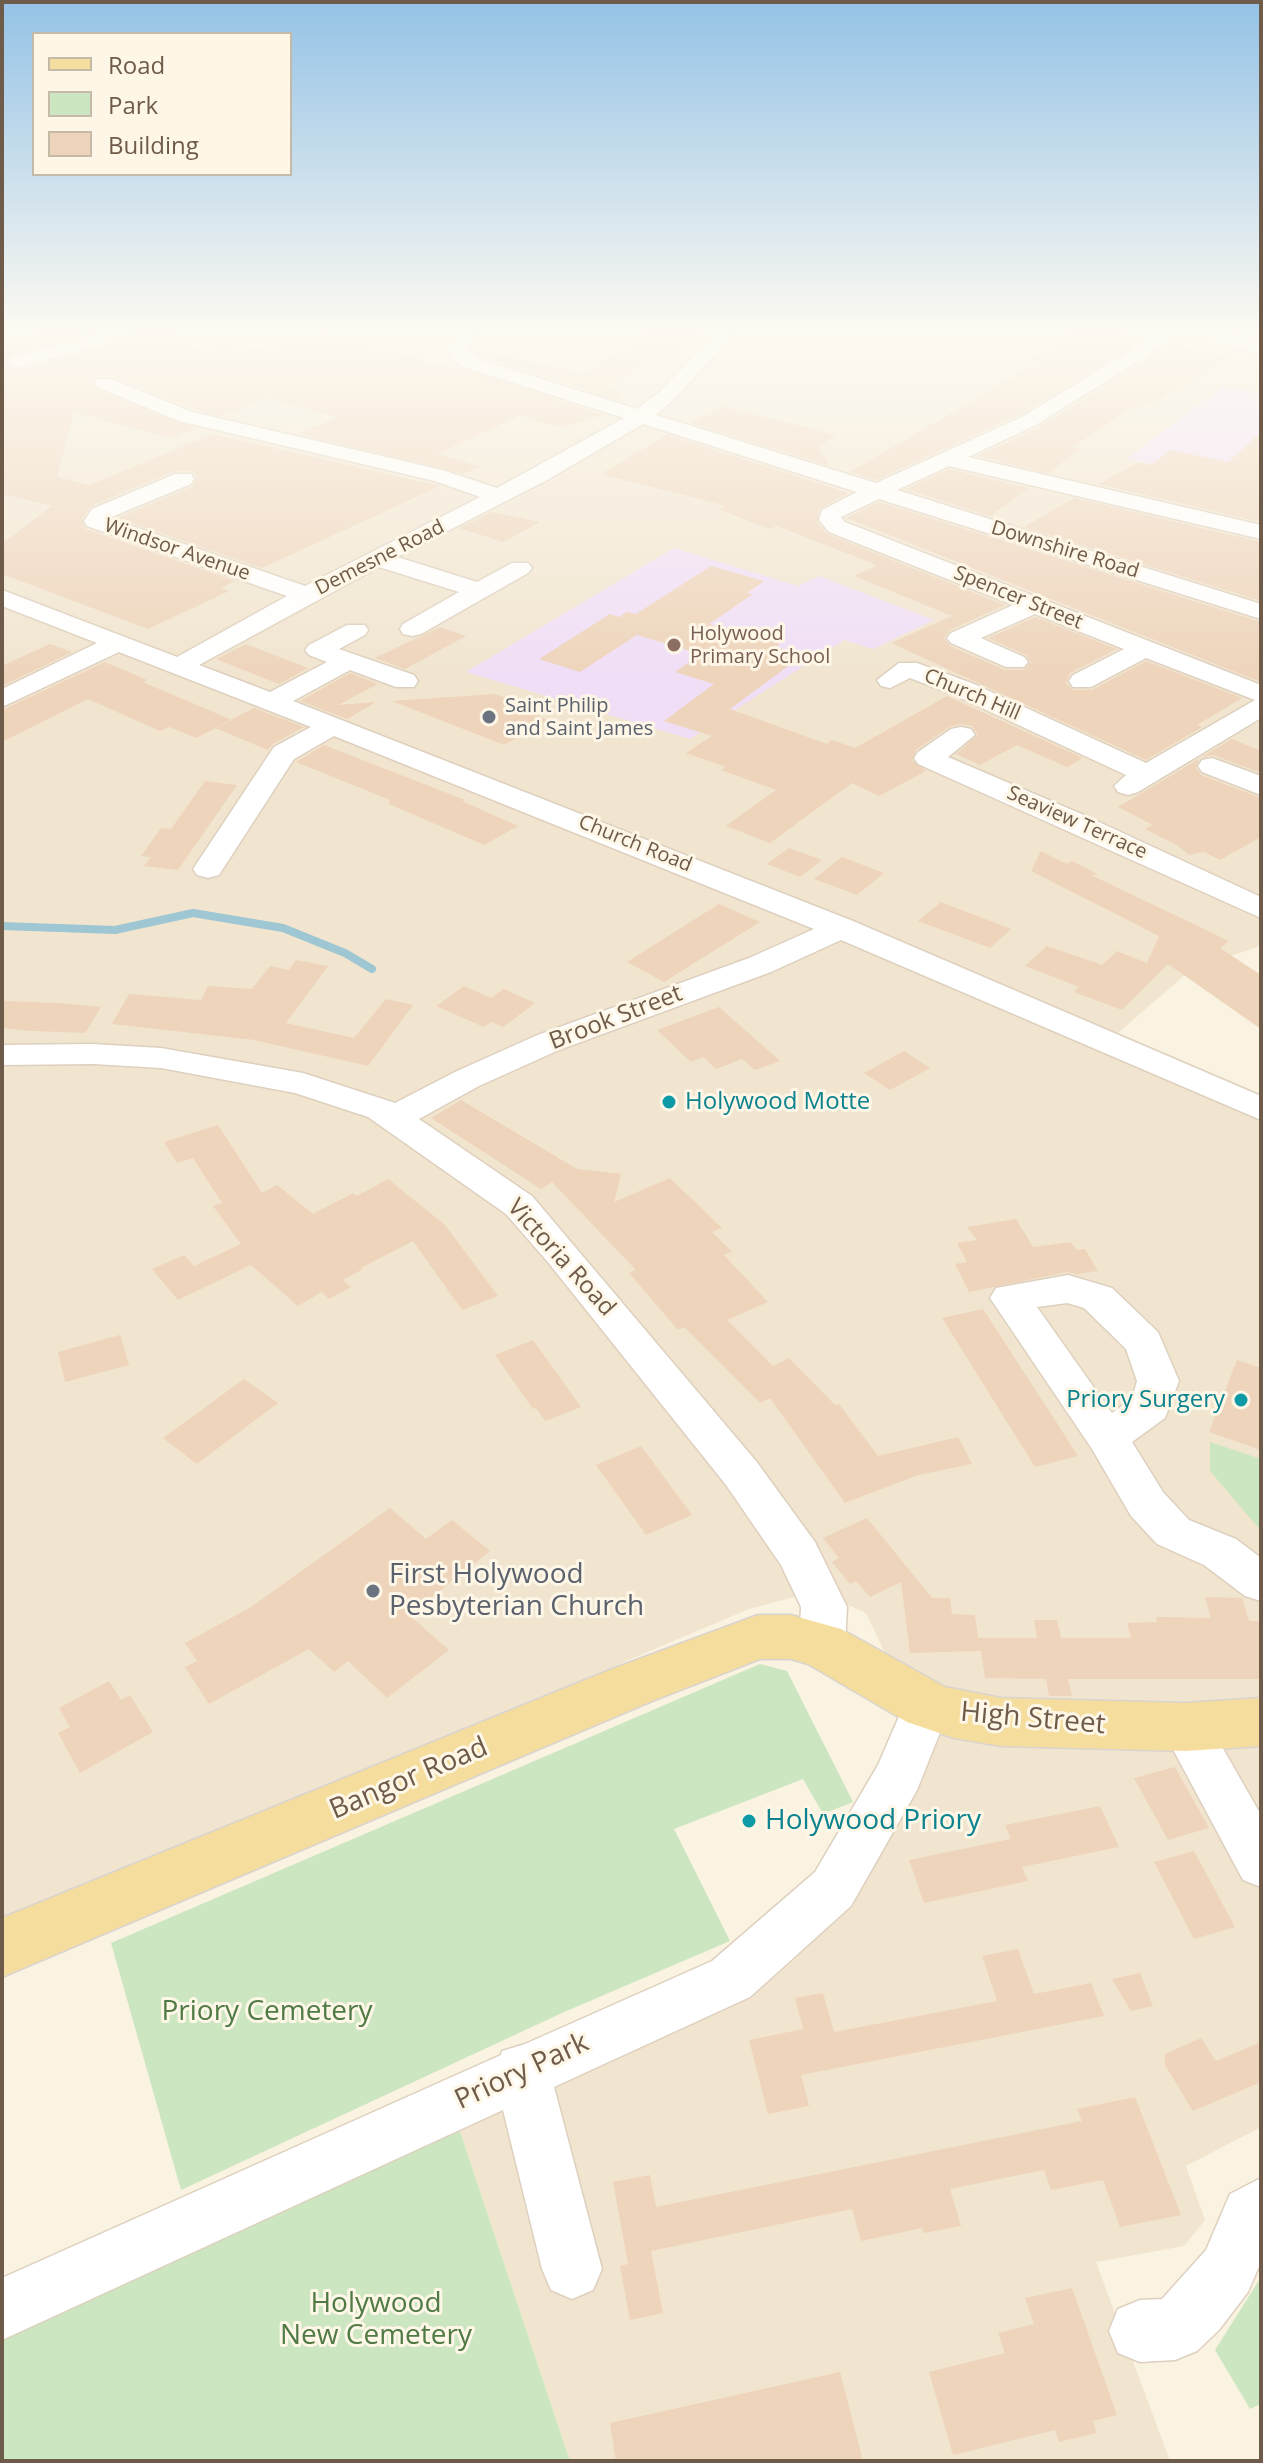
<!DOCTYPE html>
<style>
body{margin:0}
#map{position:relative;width:1263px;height:2463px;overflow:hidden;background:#faf3e1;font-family:"Open Sans",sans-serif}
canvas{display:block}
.frame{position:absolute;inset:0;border:4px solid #6f5b4a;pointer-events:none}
.legend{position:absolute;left:32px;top:32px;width:260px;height:144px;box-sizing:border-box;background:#fef7e7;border:2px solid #c5b9a8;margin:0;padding:10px 14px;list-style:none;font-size:24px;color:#6f5b4a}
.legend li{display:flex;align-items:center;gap:16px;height:40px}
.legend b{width:40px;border:2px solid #c5b9a8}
</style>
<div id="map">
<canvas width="1263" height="2463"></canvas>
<div class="frame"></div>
<ul class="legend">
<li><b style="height:10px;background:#f5dd9d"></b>Road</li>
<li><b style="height:22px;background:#cce6c1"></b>Park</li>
<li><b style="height:22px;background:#eed4bb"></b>Building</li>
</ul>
</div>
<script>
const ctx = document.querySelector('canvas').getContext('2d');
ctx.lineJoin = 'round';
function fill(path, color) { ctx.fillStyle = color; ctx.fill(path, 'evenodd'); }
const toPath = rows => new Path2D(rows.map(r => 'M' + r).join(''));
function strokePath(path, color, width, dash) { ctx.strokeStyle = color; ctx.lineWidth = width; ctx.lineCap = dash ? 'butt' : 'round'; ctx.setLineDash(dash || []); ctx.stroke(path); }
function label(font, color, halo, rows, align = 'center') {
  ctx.font = font + ' "Open Sans",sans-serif'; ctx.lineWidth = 6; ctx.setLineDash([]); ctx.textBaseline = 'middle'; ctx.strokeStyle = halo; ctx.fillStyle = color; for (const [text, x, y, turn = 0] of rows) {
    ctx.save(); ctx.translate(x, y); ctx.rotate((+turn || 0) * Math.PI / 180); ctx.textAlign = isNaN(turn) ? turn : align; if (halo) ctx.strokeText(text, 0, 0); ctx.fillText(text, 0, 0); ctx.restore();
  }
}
const residential = toPath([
 [2,333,1261,333,1261,946,1193,968,1104,1045,1261,1116,1261,2127,1186,2166,1205,2220,1184,2246,1096,2262,1170,2461,570,2461,459,2128,714,2010,870,1873,932,1752,866,1613,817,1591,749,1609,287,1805,2,1917]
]);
const education = toPath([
 [1224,386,1261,394,1261,485,1126,459],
 [674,548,798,586,819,576,934,620,873,649,844,640,690,739,466,672]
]);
const green = toPath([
 [1210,1442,1261,1459,1261,1531,1210,1471],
 [760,1664,787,1671,853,1802,823,1814,803,1779,674,1829,730,1941,562,2013,181,2190,111,1943],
 [459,2128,570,2461,2,2461,2,2340],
 [1261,2277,1261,2404,1250,2409,1215,2350]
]);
const stream = toPath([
 [2,926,115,930,193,913,283,928,345,953,372,969]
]);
const building = toPath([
 [48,332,93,332,10,355,6,360,6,365,19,371,130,340,134,332,175,332,176,341,193,341,188,348,234,344,236,350,299,344,327,335,453,369,459,366,603,415,561,428,521,415,437,454,480,466,464,474,299,434,337,417,266,398,223,416,193,409,112,376,97,376,91,383,96,390,195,428,171,438,74,412,57,477,89,485,213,434,440,486,262,568,117,518,192,487,197,477,191,471,174,471,91,506,82,519,86,529,235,581,221,588,229,591,148,629,2,574,2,544,52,506,2,494,2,345],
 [653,332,699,332,669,358,660,356,605,387,625,394,618,400,480,355,487,352,584,374],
 [1076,332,1110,332,1143,339,1021,414,876,480,850,472,1039,362,1031,360],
 [1171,344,1230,356,1155,403,1149,401,1137,409,1132,408,1072,447,1080,449,1048,473,977,456,1038,428],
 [722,406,836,435,818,447,830,466,691,423],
 [1261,432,1261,522,1099,484,1139,462,1151,465,1170,450,1228,462],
 [667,435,849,493,819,509,817,522,827,534,1005,605,950,630,944,638,950,646,1005,670,1024,670,1031,662,1026,655,988,638,1035,617,1117,649,1070,673,1066,683,1073,690,1092,690,1146,661,1242,698,1197,725,1202,727,1146,760,891,643,952,616,854,576,876,566,872,563,777,526,770,529,718,509,726,506,601,474],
 [949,469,1028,488,990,516,905,489],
 [1074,498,1261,542,1261,601,1024,527],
 [879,502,1261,622,1261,682,846,518],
 [492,512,540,522,503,542,459,528],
 [711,566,764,581,747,593,753,594,709,624,780,644,776,647,803,655,730,709,827,744,832,740,855,748,947,696,1083,758,1067,767,1017,745,980,765,956,754,978,735,972,726,960,724,949,727,916,750,912,760,926,771,879,796,852,783,770,843,726,826,776,790,721,770,726,767,686,753,712,736,664,721,714,684,675,672,701,654,637,635,580,672,539,659,610,614,619,617,627,612,636,614],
 [440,627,466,636,405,669,375,658],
 [50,644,72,652,2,686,2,666],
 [246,644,308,668,279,684,216,659],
 [105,662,147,680,143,682,232,720,196,738,169,727,160,731,88,699,2,742,2,710],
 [350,673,378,684,338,705,376,702,347,719,300,701],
 [495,694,542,711,535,715,547,720,504,745,392,701],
 [254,708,304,727,273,744,268,750,215,728],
 [1232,739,1261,751,1261,773,1213,755,1202,757],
 [324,745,465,800,462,801,518,826,484,845,389,804,390,800,296,762],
 [1199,759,1196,768,1201,775,1261,798,1261,837,1220,860,1204,852,1189,855,1177,845,1145,829,1153,825,1118,807],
 [205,781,237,785,178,870,144,866,151,857,141,856,161,828,171,829],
 [789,848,822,860,800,877,767,864],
 [1041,851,1067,864,1072,861,1097,874,1093,876,1229,941,1220,948,1261,975,1261,1029,1168,964,1122,1010,1074,992,1079,987,1025,966,1047,946,1102,965,1117,951,1147,963,1159,936,1031,871],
 [842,857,884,873,857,895,814,879],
 [941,902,1011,929,990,948,918,921],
 [719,904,760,922,664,982,627,962],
 [296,960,328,966,286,1023,354,1038,386,999,413,1005,368,1066,254,1040,112,1024,129,994,201,1000,208,986,252,989,270,966,289,970],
 [464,986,491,998,504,989,535,1003,503,1027,491,1022,484,1027,436,1006],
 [2,1001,58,1003,101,1007,85,1033,32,1031,2,1028],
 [719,1007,780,1061,755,1070,742,1059,716,1069,703,1057,691,1062,657,1030],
 [904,1051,930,1068,890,1090,864,1073],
 [461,1100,577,1169,621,1174,614,1202,670,1178,722,1228,712,1232,732,1252,724,1255,768,1302,727,1320,773,1366,789,1358,835,1405,839,1404,878,1456,958,1437,972,1464,918,1475,845,1503,770,1398,760,1403,684,1327,678,1330,629,1273,636,1270,552,1182,541,1189,431,1118],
 [218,1125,262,1193,277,1185,313,1214,353,1193,357,1196,388,1179,445,1225,498,1296,462,1310,413,1241,361,1268,363,1269,343,1280,351,1287,329,1299,322,1292,298,1306,251,1265,178,1300,152,1269,184,1255,194,1266,241,1244,213,1206,222,1203,193,1158,177,1163,164,1142],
 [1016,1219,1033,1247,1071,1242,1076,1250,1085,1249,1098,1271,1077,1274,1067,1272,969,1292,955,1264,967,1262,957,1243,977,1240,967,1227],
 [983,1309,1053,1417,1078,1456,1035,1467,942,1318],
 [120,1335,129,1365,65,1382,58,1352],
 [533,1340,581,1407,545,1421,536,1408,533,1409,495,1355],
 [1237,1360,1261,1368,1261,1450,1209,1432],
 [244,1379,278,1403,197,1464,163,1438],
 [641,1446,692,1515,646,1535,596,1465],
 [390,1508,426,1539,452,1520,490,1551,409,1615,449,1650,387,1698,348,1661,334,1672,309,1649,209,1704,185,1667,197,1661,185,1643,251,1607],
 [867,1518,932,1598,950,1598,952,1614,975,1615,978,1638,1037,1638,1034,1620,1057,1620,1061,1638,1131,1638,1127,1623,1157,1622,1156,1617,1211,1618,1205,1597,1242,1598,1249,1621,1261,1621,1261,1679,1068,1679,1072,1696,1049,1696,1046,1679,985,1678,981,1651,910,1653,901,1582,870,1597,856,1581,850,1584,832,1562,839,1558,823,1538],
 [109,1681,121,1700,130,1695,153,1732,80,1773,58,1733,70,1727,59,1708],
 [1175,1767,1209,1828,1168,1840,1134,1778],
 [1100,1806,1119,1847,1022,1867,1028,1881,924,1903,909,1860,1011,1839,1005,1825],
 [1194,1851,1235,1927,1194,1939,1154,1862],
 [1018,1949,1034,1994,1091,1983,1104,2016,801,2075,809,2106,768,2114,749,2040,803,2029,795,1998,823,1993,834,2032,997,2001,982,1956],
 [1140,1973,1153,2006,1131,2011,1112,1979],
 [1201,2038,1216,2061,1261,2042,1261,2082,1193,2111,1165,2065,1165,2054],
 [1135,2097,1181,2215,1120,2227,1103,2180,1051,2190,1044,2170,950,2189,961,2226,924,2233,922,2228,861,2241,852,2209,651,2251,663,2313,630,2320,620,2266,628,2264,613,2182,650,2175,656,2207,1082,2121,1077,2109],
 [1072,2288,1117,2415,1093,2421,1097,2433,1059,2442,1055,2430,953,2455,929,2372,1005,2353,998,2333,1034,2324,1025,2298],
 [840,2372,863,2461,616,2461,610,2423]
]);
const minor = toPath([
 [2,333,17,333,15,337,2,340,2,333],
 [103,333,131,333,129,337,18,368,8,362,11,358,103,333],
 [461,333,480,333,466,348,481,360,637,409,658,393,717,333,736,333,672,401,656,415,876,483,1022,417,1159,333,1213,333,1261,341,1261,353,1178,336,1036,425,968,457,1261,525,1261,539,949,466,897,490,1261,604,1261,619,879,499,841,517,845,522,1261,685,1261,718,1138,792,1128,795,1118,792,1114,786,1126,775,956,696,910,678,890,688,881,686,877,680,899,663,917,663,974,684,1146,763,1255,700,1146,658,1091,687,1073,687,1069,681,1073,675,1124,649,1035,614,981,638,1024,657,1028,662,1024,667,1006,667,951,643,947,638,951,633,1013,605,829,532,819,520,822,510,857,492,643,424,547,480,397,557,477,582,512,563,528,563,532,568,528,573,421,634,412,636,403,634,400,629,403,624,459,592,379,567,199,665,270,692,327,662,309,655,305,650,309,645,347,625,365,625,368,630,365,635,339,649,414,675,418,681,414,687,396,687,350,670,293,701,853,921,1261,1096,1261,1120,841,940,771,972,559,1050,479,1086,419,1119,532,1196,756,1461,815,1542,847,1607,845,1645,839,1659,822,1664,805,1659,799,1645,801,1607,781,1565,726,1485,547,1261,506,1214,368,1117,295,1093,161,1068,93,1064,2,1065,2,1045,93,1044,161,1048,303,1073,395,1103,455,1072,535,1036,749,958,814,929,334,736,294,759,219,875,208,878,197,875,193,869,274,747,311,727,119,652,2,707,2,689,97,643,2,606,2,590,177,657,287,596,87,526,84,521,92,509,175,474,191,474,194,479,191,484,109,518,305,586,480,497,435,481,179,421,97,387,94,383,97,379,111,379,192,412,442,470,497,488,624,418,467,368,452,359,447,347,461,333],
 [961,727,971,729,975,735,948,757,1086,816,1261,897,1261,918,918,764,914,758,918,752,951,729,961,727],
 [1212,758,1261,776,1261,795,1202,772,1198,766,1202,760,1212,758],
 [1068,1275,1112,1288,1158,1332,1179,1381,1165,1418,1132,1442,1163,1492,1189,1520,1236,1539,1261,1558,1261,1601,1245,1596,1204,1565,1157,1544,1131,1516,1092,1449,990,1298,996,1288,1068,1275],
 [1067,1303,1084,1308,1126,1349,1137,1381,1132,1399,1112,1413,1037,1307,1067,1303],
 [927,1685,944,1691,951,1705,917,1790,851,1906,750,1997,554,2087,602,2269,593,2290,572,2299,551,2290,542,2269,503,2110,2,2340,2,2278,501,2055,502,2051,525,2044,712,1961,815,1872,878,1765,910,1691,927,1685],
 [1185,1706,1202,1712,1261,1815,1261,1887,1243,1880,1161,1727,1168,1712,1185,1706],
 [1261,2178,1261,2262,1248,2292,1219,2330,1197,2351,1175,2360,1140,2362,1118,2353,1109,2331,1118,2309,1140,2300,1162,2299,1206,2250,1230,2194,1261,2178]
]);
const major = toPath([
 [758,1615,791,1615,841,1629,945,1687,1001,1698,1185,1703,1261,1698,1261,1746,1185,1751,1001,1746,954,1738,907,1722,808,1664,791,1659,760,1659,652,1701,2,1977,2,1918,612,1669,758,1615]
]);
const markers = [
 [674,645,8,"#8d6e63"],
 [489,717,8,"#6b7280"],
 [669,1102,8,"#0f9aa8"],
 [1241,1400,8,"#0f9aa8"],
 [373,1591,8,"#6b7280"],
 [749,1821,8,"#0f9aa8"]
];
const farStreetnames = [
 ["Windsor Avenue",177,550,19],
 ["Downshire Road",1065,550,17],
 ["Demesne Road",380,558,-27],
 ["Spencer Street",1018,598,22],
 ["Church Hill",972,695,23],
 ["Seaview Terrace",1077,823,24],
 ["Church Road",635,844,22]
];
const farEducationnames = [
 ["Holywood",690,634],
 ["Primary School",690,657]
];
const farWorshipnames = [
 ["Saint Philip",505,706],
 ["and Saint James",505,729]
];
const streetNames = [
 ["Brook Street",616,1018,-21],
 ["Victoria Road",561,1258,48]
];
const cultureNames = [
 ["Holywood Motte",685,1102],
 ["Priory Surgery",1225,1400,"right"]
];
const nearWorshipnames = [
 ["First Holywood",389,1575],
 ["Pesbyterian Church",389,1607]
];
const nearStreetnames = [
 ["High Street",1033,1719,5],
 ["Bangor Road",409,1779,-23],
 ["Priory Park",522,2072,-25]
];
const nearCulturenames = [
 ["Holywood Priory",765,1821]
];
const nearParknames = [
 ["Priory Cemetery",267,2012],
 ["Holywood",376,2304],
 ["New Cemetery",376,2336]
];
fill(residential, '#f1e5d0');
fill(education, '#f0def6');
fill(green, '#cce6c1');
strokePath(stream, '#9ec6d3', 8);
fill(building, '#eed4bb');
strokePath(minor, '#ded0be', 3);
strokePath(major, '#dad4d0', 3);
fill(minor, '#fff');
fill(major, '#f5dd9d');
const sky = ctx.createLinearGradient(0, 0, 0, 677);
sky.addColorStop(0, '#94c2e6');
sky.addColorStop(0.49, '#fdfaf2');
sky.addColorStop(1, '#fdfaf200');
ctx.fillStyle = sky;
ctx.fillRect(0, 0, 1263, 677);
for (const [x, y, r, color] of markers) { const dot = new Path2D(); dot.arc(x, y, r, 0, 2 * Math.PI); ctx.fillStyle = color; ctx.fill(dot); strokePath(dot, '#fef7e7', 3); }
label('20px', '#6f5b4a', '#fef7e7', farStreetnames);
label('20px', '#785e54', '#fef7e7', farEducationnames, 'left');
label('20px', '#5b616d', '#fef7e7', farWorshipnames, 'left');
label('24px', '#6f5b4a', '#fef7e7', streetNames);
label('24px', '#0d838f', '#fef7e7', cultureNames, 'left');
label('28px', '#5b616d', '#fef7e7', nearWorshipnames, 'left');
label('28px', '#6f5b4a', '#fef7e7', nearStreetnames);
label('28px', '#0d838f', '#fef7e7', nearCulturenames, 'left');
label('28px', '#507a46', '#fef7e7', nearParknames);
</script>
